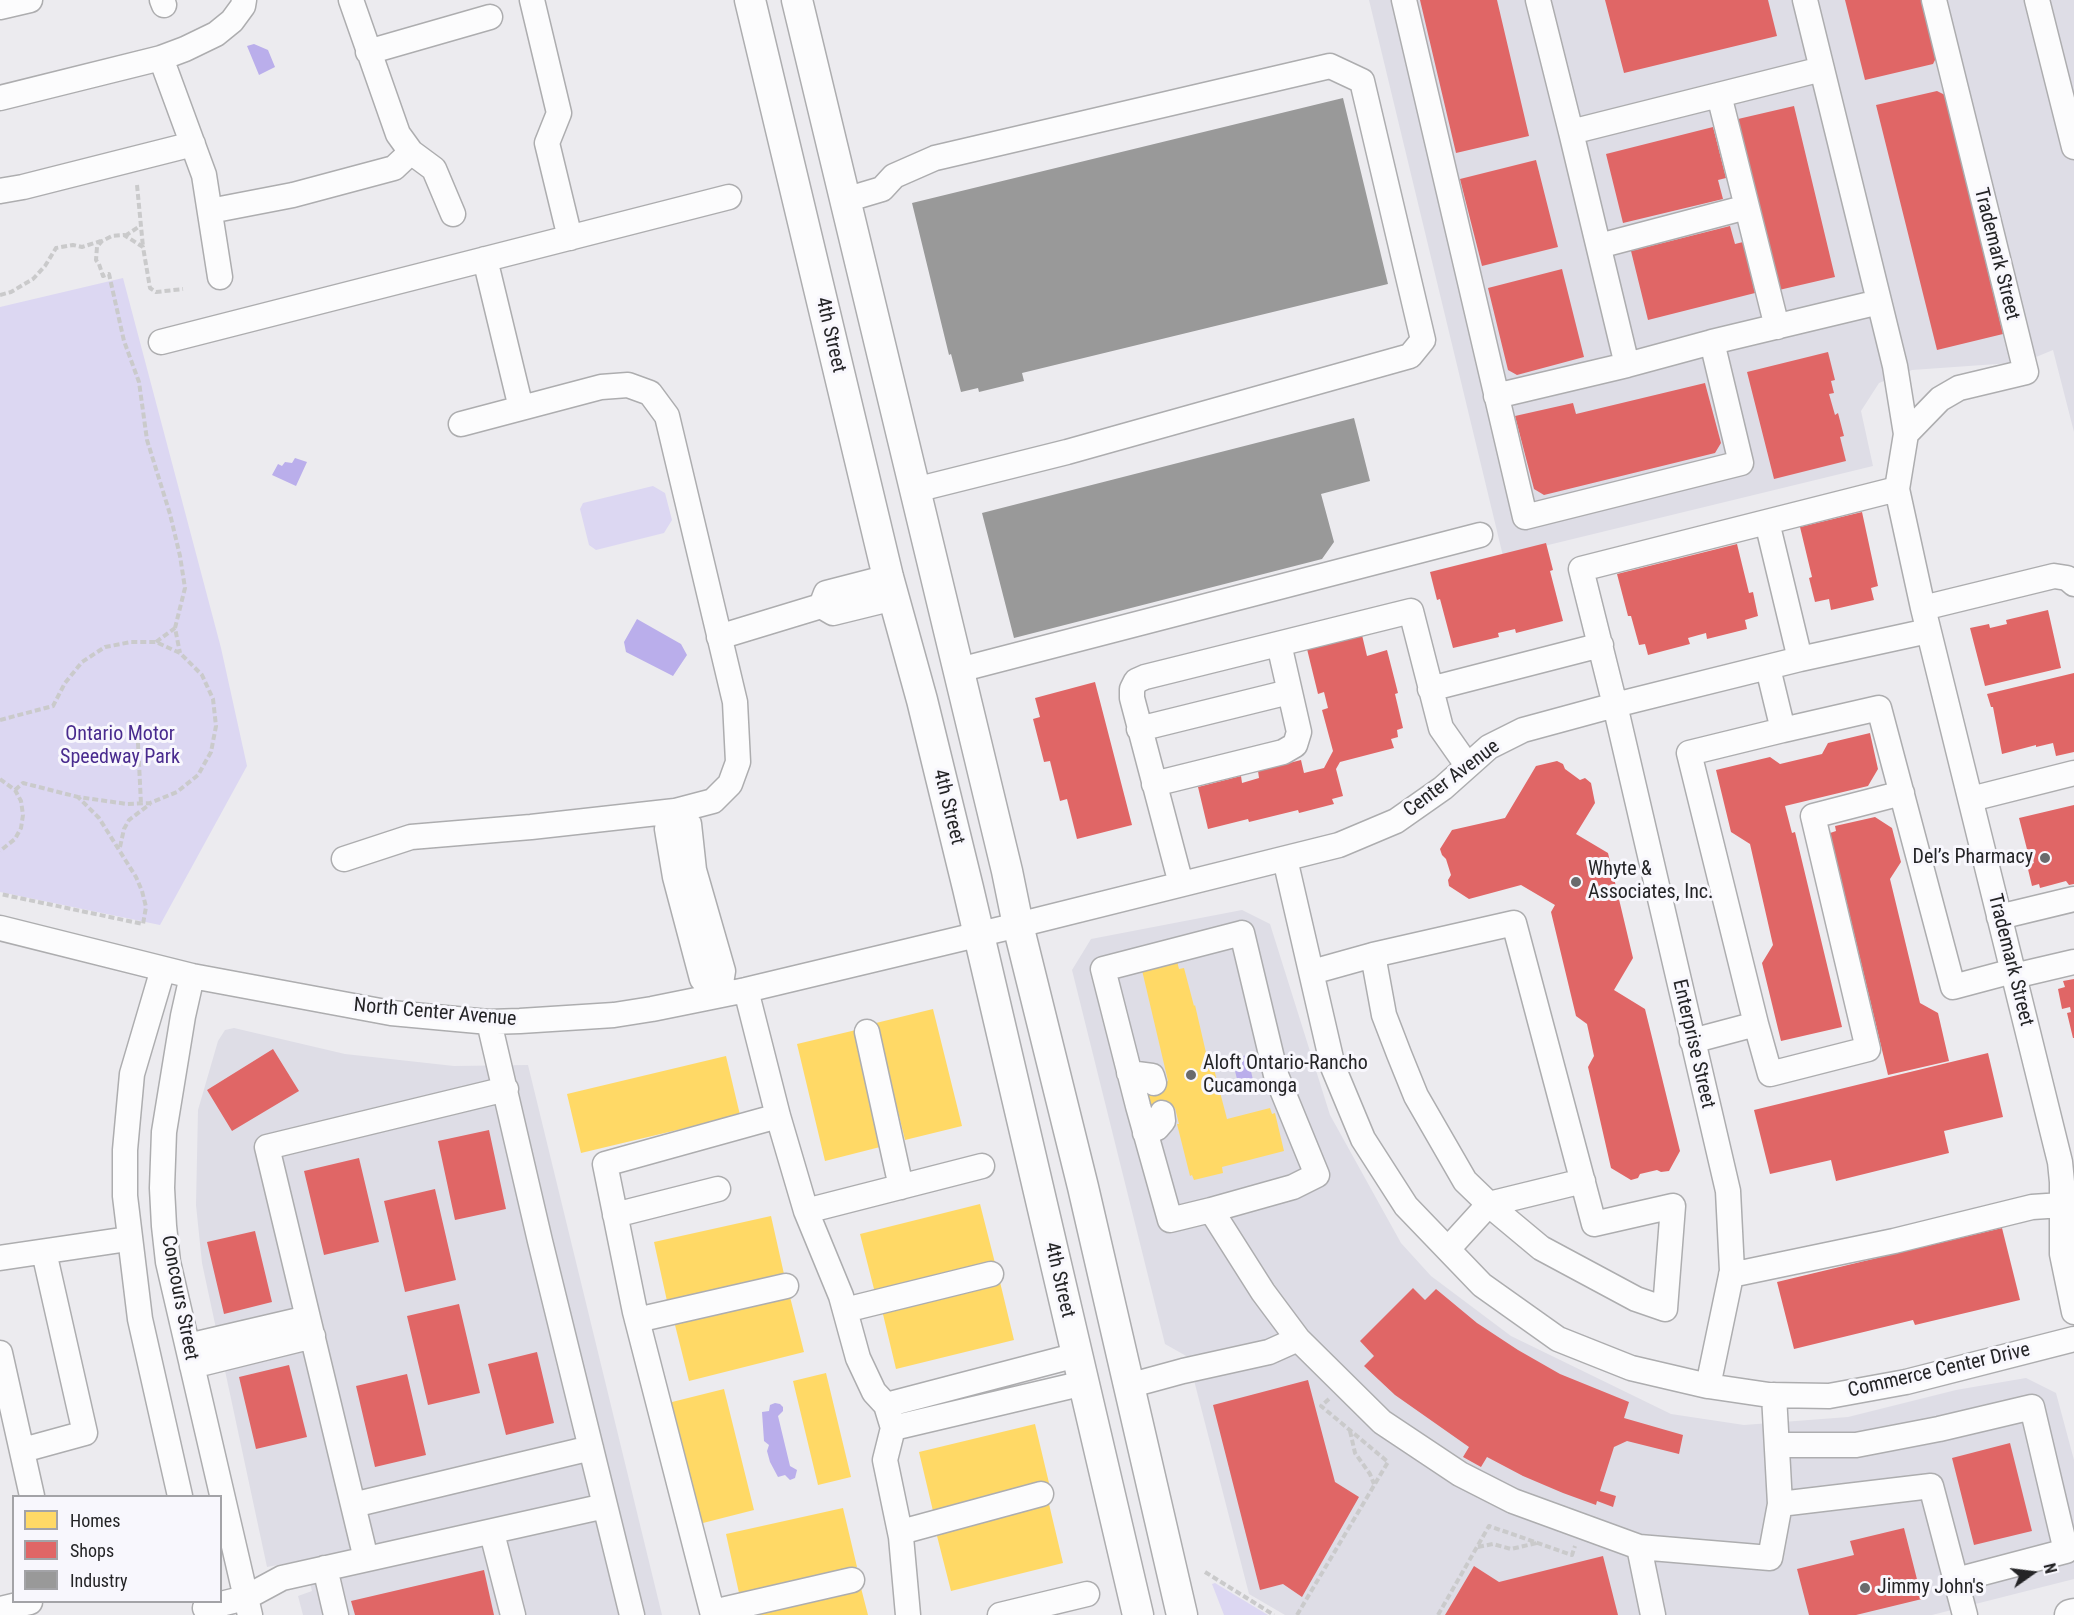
<!DOCTYPE html>
<meta charset="utf-8">
<style>
body{margin:0}
#map{position:relative;width:2074px;height:1615px;overflow:hidden;background:#ecebef;font-family:"Roboto Condensed",sans-serif}
canvas{display:block}
.legend{position:absolute;left:12px;top:1495px;width:210px;height:108px;box-sizing:border-box;background:#f8f7fd;border:2px solid #a3a3a7;margin:0;padding:8px 10px;list-style:none;font-size:18px;color:#242426}
.legend li{display:flex;align-items:center;gap:12px;height:30px}
.legend b{width:30px;border:2px solid #a3a3a7}
.north{position:absolute;left:2002px;top:1543px;width:60px;height:60px;-webkit-text-stroke:4px #f8f7fd;paint-order:stroke;rotate:76deg;font-size:16px;font-weight:700;line-height:24px;text-align:center;color:#242426}
.north::after{content:'';display:block;margin:auto;width:21px;height:27px;background:#242426;clip-path:polygon(50% 0,100% 100%,50% 72%,0 100%)}
</style>
<div id="map">
<canvas width="2074" height="1615"></canvas>
<ul class="legend">
<li><b style="height:16px;background:#ffd966"></b>Homes</li>
<li><b style="height:16px;background:#e06666"></b>Shops</li>
<li><b style="height:16px;background:#999"></b>Industry</li>
</ul>
<div class="north">N</div>
</div>
<script>
const ctx = document.querySelector('canvas').getContext('2d');
ctx.lineJoin = 'round';
function fill(path, color) { ctx.fillStyle = color; ctx.fill(path, 'evenodd'); }
const toPath = rows => new Path2D(rows.map(r => 'M' + r).join(''));
function strokePath(path, color, width, dash) { ctx.strokeStyle = color; ctx.lineWidth = width; ctx.lineCap = dash ? 'butt' : 'round'; ctx.setLineDash(dash || []); ctx.stroke(path); }
function label(font, color, halo, rows, align = 'center') {
  ctx.font = font + ' "Roboto Condensed",sans-serif'; ctx.lineWidth = 6; ctx.setLineDash([]); ctx.textBaseline = 'middle'; ctx.strokeStyle = halo; ctx.fillStyle = color; for (const [text, x, y, turn = 0] of rows) {
    ctx.save(); ctx.translate(x, y); ctx.rotate((+turn || 0) * Math.PI / 180); ctx.textAlign = isNaN(turn) ? turn : align; if (halo) ctx.strokeText(text, 0, 0); ctx.fillText(text, 0, 0); ctx.restore();
  }
}
const built = toPath([
 [1369,0,2074,0,2074,432,2053,350,2036,357,2011,363,1912,370,1879,383,1861,411,1873,466,1503,556],
 [1242,910,1270,924,1330,1115,1401,1243,1431,1276,1511,1336,1671,1414,1744,1425,1848,1417,1956,1390,2026,1378,2056,1393,2074,1460,2074,1579,1932,1615,1285,1615,1249,1594,1188,1357,1165,1344,1072,970,1091,939],
 [234,1028,345,1054,454,1066,528,1065,662,1615,303,1615,298,1596,312,1591,304,1560,267,1567,202,1263,196,1205,198,1110,218,1041,225,1030]
]);
const green = toPath([
 [123,278,221,648,247,766,160,925,0,892,0,307],
 [653,486,665,493,672,520,664,533,596,550,589,545,580,509,583,503],
 [1215,1583,1268,1615,1224,1615,1212,1584]
]);
const water = toPath([
 [254,44,268,50,275,67,259,75,247,46],
 [295,458,307,462,296,486,272,475,278,464,282,466,285,462,292,463],
 [637,619,681,644,687,655,673,676,626,652,624,642],
 [1247,1055,1255,1088,1240,1091,1232,1059],
 [775,1403,780,1404,783,1407,783,1411,778,1416,790,1466,797,1470,795,1478,790,1480,785,1475,778,1477,770,1462,767,1451,769,1445,764,1441,762,1412,769,1411,770,1405]
]);
const homes = toPath([
 [1177,961,1179,969,1184,968,1194,1006,1195,1005,1210,1070,1214,1069,1227,1119,1270,1108,1272,1114,1275,1113,1284,1151,1222,1167,1223,1173,1194,1180,1192,1175,1190,1176,1177,1124,1179,1124,1175,1108,1173,1108,1174,1111,1149,1116,1141,1086,1166,1080,1166,1082,1168,1081,1141,966],
 [933,1009,962,1126,905,1140,876,1023],
 [856,1030,884,1146,825,1161,797,1044],
 [726,1056,740,1115,581,1153,567,1094],
 [980,1204,995,1263,875,1293,860,1234],
 [771,1216,784,1274,667,1301,654,1242],
 [1000,1282,1014,1340,896,1369,882,1310],
 [789,1293,804,1352,689,1381,674,1321],
 [826,1373,851,1477,818,1485,793,1381],
 [724,1389,754,1510,699,1524,668,1403],
 [1035,1424,1049,1483,933,1511,919,1452],
 [1049,1504,1063,1563,951,1591,936,1532],
 [843,1508,857,1567,739,1593,726,1534],
 [861,1588,868,1615,754,1615,754,1614]
]);
const shops = toPath([
 [1420,0,1497,0,1529,136,1456,153],
 [1605,0,1768,0,1777,36,1624,73],
 [1845,0,1924,0,1937,56,1933,64,1865,80],
 [1937,91,1945,95,2003,334,1937,350,1876,105],
 [1794,106,1835,277,1779,290,1738,119],
 [1713,127,1726,178,1718,180,1723,199,1623,223,1606,154],
 [1536,160,1558,247,1482,266,1460,179],
 [1730,226,1735,244,1743,242,1755,293,1648,320,1631,251],
 [1562,269,1584,357,1517,375,1508,370,1488,288],
 [1828,352,1835,380,1831,381,1834,393,1829,394,1835,415,1838,413,1844,436,1840,437,1846,461,1774,479,1747,372],
 [1705,383,1721,443,1715,453,1544,495,1534,489,1515,416,1573,403,1576,414],
 [1862,512,1878,586,1871,588,1874,600,1831,610,1829,599,1815,602,1809,578,1812,577,1800,527],
 [1546,543,1553,570,1550,571,1563,621,1516,633,1515,629,1498,633,1499,637,1453,648,1440,599,1437,600,1430,572],
 [1737,544,1749,593,1753,592,1758,616,1745,620,1747,629,1707,639,1706,633,1688,638,1690,644,1648,655,1645,644,1639,645,1631,616,1628,616,1617,574],
 [2048,610,2061,668,1985,686,1970,628,1989,624,1990,628,2007,624,2006,620],
 [1362,635,1367,656,1387,650,1398,693,1395,694,1403,728,1397,730,1398,737,1391,739,1394,748,1340,762,1336,769,1343,796,1332,799,1334,804,1299,813,1298,810,1249,822,1248,819,1208,829,1198,787,1241,776,1242,783,1259,778,1258,771,1301,760,1304,773,1324,768,1333,751,1322,710,1328,708,1324,692,1318,694,1307,649],
 [2074,673,2074,752,2056,756,2053,743,2036,747,2036,745,2002,754,1993,707,1991,707,1987,694],
 [1095,682,1132,825,1077,839,1067,799,1060,801,1050,761,1044,762,1033,719,1040,717,1035,698],
 [1870,733,1878,769,1868,786,1785,806,1792,833,1795,832,1842,1027,1781,1041,1762,963,1773,945,1750,844,1731,832,1716,770,1770,757,1780,764,1822,754,1828,743],
 [1557,761,1563,764,1565,769,1580,780,1585,778,1591,783,1595,803,1576,834,1608,853,1633,958,1614,990,1645,1009,1680,1151,1669,1171,1661,1172,1657,1170,1640,1174,1638,1178,1631,1180,1611,1168,1588,1067,1594,1056,1587,1024,1576,1016,1551,912,1555,905,1521,885,1469,899,1449,886,1448,880,1451,875,1446,859,1442,855,1440,849,1452,830,1505,818,1536,766],
 [2074,805,2074,884,2069,885,2066,881,2040,888,2039,884,2032,886,2027,865,2034,863,2033,860,2030,861,2019,818],
 [1875,817,1892,828,1901,862,1890,879,1920,1003,1938,1013,1949,1061,1888,1075,1830,833,1836,831,1835,826],
 [2074,979,2074,1038,2073,1038,2067,1013,2071,1012,2070,1007,2062,1009,2058,989,2065,987,2063,981],
 [273,1049,299,1091,232,1131,207,1090],
 [1988,1053,2003,1117,1944,1131,1949,1153,1836,1181,1831,1160,1770,1174,1754,1110],
 [489,1130,506,1209,455,1220,438,1141],
 [359,1158,379,1242,324,1255,304,1171],
 [435,1189,456,1280,405,1292,384,1201],
 [2002,1228,2020,1300,1915,1325,1913,1320,1794,1349,1777,1282],
 [255,1231,272,1302,224,1314,207,1242],
 [1413,1288,1425,1300,1436,1289,1477,1323,1518,1350,1560,1374,1629,1402,1624,1418,1683,1435,1679,1454,1627,1441,1614,1447,1600,1491,1616,1496,1613,1507,1597,1501,1596,1505,1563,1493,1523,1476,1487,1457,1481,1467,1463,1457,1469,1447,1395,1395,1364,1366,1374,1356,1360,1341],
 [459,1304,480,1393,428,1405,407,1316],
 [537,1352,554,1423,506,1435,488,1364],
 [289,1365,307,1437,256,1449,239,1377],
 [407,1374,426,1455,375,1467,356,1386],
 [1308,1380,1335,1482,1359,1497,1302,1597,1283,1584,1260,1590,1213,1405],
 [2010,1443,2032,1531,1974,1545,1952,1458],
 [1904,1528,1922,1599,1856,1615,1809,1615,1797,1569,1854,1555,1850,1541],
 [1603,1556,1618,1615,1445,1615,1474,1566,1499,1582],
 [484,1570,494,1615,355,1615,351,1601]
]);
const industry = toPath([
 [1343,98,1388,284,1022,373,1024,381,979,392,978,388,961,392,951,354,949,355,912,203],
 [1354,418,1370,481,1321,494,1334,542,1322,559,1014,638,982,513]
]);
const path = toPath([
 [137,185,143,247],
 [125,236,140,226],
 [0,295,11,292,33,279,45,266,56,248,73,245,82,247,101,241],
 [175,628,185,588,180,556,170,514,147,440,139,382,124,341,109,274,103,276,99,264,96,260,97,247,102,241,112,236,124,235,143,247,150,288,156,292,183,289],
 [156,642,175,628,180,653],
 [0,720,53,706,65,683,82,662,105,647,131,642,156,642,180,653,202,675,213,699,216,726,211,752,198,775,177,792,150,803,127,804,78,797,99,818,136,877,142,891,146,907,143,924,0,894],
 [138,743,141,804],
 [0,779,15,790,21,801,23,815,21,828,15,839,0,851],
 [15,790,23,783,78,797],
 [120,847,124,829,129,820,150,804],
 [1350,1431,1355,1453,1370,1474,1374,1484],
 [1478,1547,1493,1544,1511,1549,1537,1543],
 [1205,1572,1274,1615],
 [1297,1615,1388,1462,1321,1406,1330,1398],
 [1438,1615,1489,1526,1572,1555,1575,1546]
]);
const minor = toPath([
 [162,0,164,5],
 [351,0,398,134,411,152,434,169,453,214],
 [532,0,559,113,547,143,570,238],
 [1404,0,1525,517,1741,463,1712,342],
 [1538,0,1571,132],
 [1805,0,1895,366,1906,434,1897,489,1923,608,2060,1162,2062,1182,2062,1254,2074,1312],
 [2037,0,2074,147],
 [0,7,30,0],
 [368,52,490,17],
 [161,58,204,175,220,277],
 [1822,69,1571,132,1627,365,1712,342,1879,302],
 [1719,95,1777,327],
 [0,98,161,58,185,49,216,34,232,21,243,6,244,0],
 [0,191,23,187,193,144],
 [845,200,882,189,894,176,935,158,1330,66,1362,81,1423,340,1410,356,1067,452,915,490],
 [210,211,293,195,394,168,411,152],
 [1599,246,1747,207],
 [485,259,521,408],
 [161,342,729,197],
 [1496,396,1627,365],
 [1906,434,1940,399,1959,388,2026,372,1934,0],
 [1767,522,1800,659],
 [821,606,833,613,894,598],
 [1923,608,2054,576,2067,578,2074,584],
 [719,637,821,606,826,593,888,577],
 [959,670,1480,535],
 [1430,689,1601,645],
 [1139,729,1289,692],
 [1783,730,1879,708,1953,987,2013,971],
 [1154,784,1283,752,1295,745,1299,732,1279,644],
 [1971,799,2074,773],
 [675,811,689,824,694,870,723,971,719,995,702,979,675,877,667,829,675,811],
 [344,859,411,837,531,827,675,811,713,801,730,784,738,762,735,702,667,416,650,393,628,385,601,387,461,424],
 [1285,859,1333,1067,1363,1139,1406,1206,1482,1285,1558,1339,1631,1368,1708,1386,1769,1395,1829,1396,1906,1382,2074,1339],
 [1181,884,1132,698,1132,689,1136,681,1145,677,1411,611,1441,728,1467,765],
 [1999,917,2074,899],
 [0,928,192,976,391,1013,489,1022,520,1021,614,1015,652,1009,746,990,1018,925,1339,845,1396,821,1443,788,1489,747,1523,730,1615,705,1800,659,1928,631],
 [163,969,132,1074,125,1150,125,1196,140,1319,180,1496],
 [1312,972,1373,955,1384,1015,1399,1054,1416,1096,1465,1181,1493,1208,1541,1248,1636,1299,1665,1309,1673,1206,1594,1224,1514,923,1373,955],
 [192,976,183,1016,164,1132,162,1188,164,1226,168,1262,250,1615],
 [2014,976,2074,962],
 [746,990,778,1116,806,1211,841,1296,858,1358,874,1392,886,1405,893,1428,885,1460,901,1537,908,1615],
 [489,1022,540,1241,632,1615],
 [1756,1024,1770,1074,1868,1049,1813,816,1902,793],
 [867,1032,901,1187],
 [1692,1041,1756,1024,1689,753,1783,730,1768,668],
 [1129,1073,1152,1076,1154,1083],
 [1145,1133,1157,1128,1163,1121,1162,1113],
 [806,1211,982,1166],
 [615,1215,718,1189],
 [1448,1249,1489,1204,1583,1181],
 [0,1258,128,1239],
 [1731,1275,1894,1241,2032,1207,2062,1205],
 [845,1310,991,1274],
 [308,1318,267,1147,506,1089],
 [637,1320,786,1286],
 [1298,1339,1382,1422,1460,1474,1513,1501,1639,1547,1770,1558,1780,1504,1931,1486,1965,1615],
 [188,1346,308,1318,366,1559],
 [0,1353,32,1496],
 [192,1366,313,1336],
 [1128,1386,1183,1371,1269,1352,1298,1339,1263,1292,1211,1210,1293,1187,1317,1175,1276,1075,1242,933,1103,969,1138,1106,1170,1220,1211,1210],
 [1708,1386,1732,1271,1728,1191,1615,705,1581,569,1897,489],
 [1774,1395,1780,1504],
 [886,1405,1077,1355],
 [893,1428,1084,1383],
 [1777,1445,1856,1445,1939,1429,2032,1407,2066,1551,1956,1580],
 [23,1450,85,1433,44,1252],
 [353,1505,591,1448],
 [901,1532,1041,1494],
 [492,1533,513,1615],
 [1639,1547,1653,1615],
 [325,1568,336,1615],
 [205,1608,245,1598,282,1578,605,1506],
 [0,1609,30,1602],
 [713,1612,852,1580],
 [713,1615,635,1312,605,1164,778,1116],
 [1000,1615,1087,1594]
]);
const major = toPath([
 [750,0,888,577,922,700,968,888,1138,1615],
 [797,0,1007,871,1018,925,1083,1187,1182,1615],
 [2070,1615,2074,1614]
]);
const markers = [
 [2045,858,6,"#6a6a6c"],
 [1576,882,6,"#6a6a6c"],
 [1191,1075,6,"#6a6a6c"],
 [1865,1588,6,"#6a6a6c"]
];
const streetNames = [
 ["Trademark Street",1996,254,76],
 ["4th Street",830,335,77],
 ["Center Avenue",1452,779,-37],
 ["4th Street",948,807,76],
 ["Trademark Street",2010,960,76],
 ["North Center Avenue",435,1013,5],
 ["Enterprise Street",1693,1044,77],
 ["4th Street",1059,1280,77],
 ["Concours Street",179,1298,79],
 ["Commerce Center Drive",1939,1371,-13]
];
const parkNames = [
 ["Ontario Motor",120,735],
 ["Speedway Park",120,758]
];
const poiNames = [
 ["Del’s Pharmacy",2033,858,"right"],
 ["Whyte &",1588,870],
 ["Associates, Inc.",1588,893],
 ["Aloft Ontario-Rancho",1203,1064],
 ["Cucamonga",1203,1087],
 ["Jimmy John's",1877,1588]
];
fill(built, '#dedde6');
fill(green, '#dcd7f2');
fill(water, '#baaeeb');
fill(homes, '#ffd966');
fill(shops, '#e06666');
fill(industry, '#999');
strokePath(minor, '#adadaf', 27);
strokePath(major, '#adadaf', 33);
strokePath(path, '#cacacb', 4, [6, 3]);
strokePath(minor, '#fcfcfd', 24);
strokePath(major, '#fcfcfd', 30);
for (const [x, y, r, color] of markers) { const dot = new Path2D(); dot.arc(x, y, r, 0, 2 * Math.PI); ctx.fillStyle = color; ctx.fill(dot); strokePath(dot, '#f8f7fd', 2); }
label('20px', '#242426', '#f8f7fd', streetNames);
label('20px', '#492b8e', '#f8f7fd', parkNames);
label('20px', '#242426', '#f8f7fd', poiNames, 'left');
</script>
